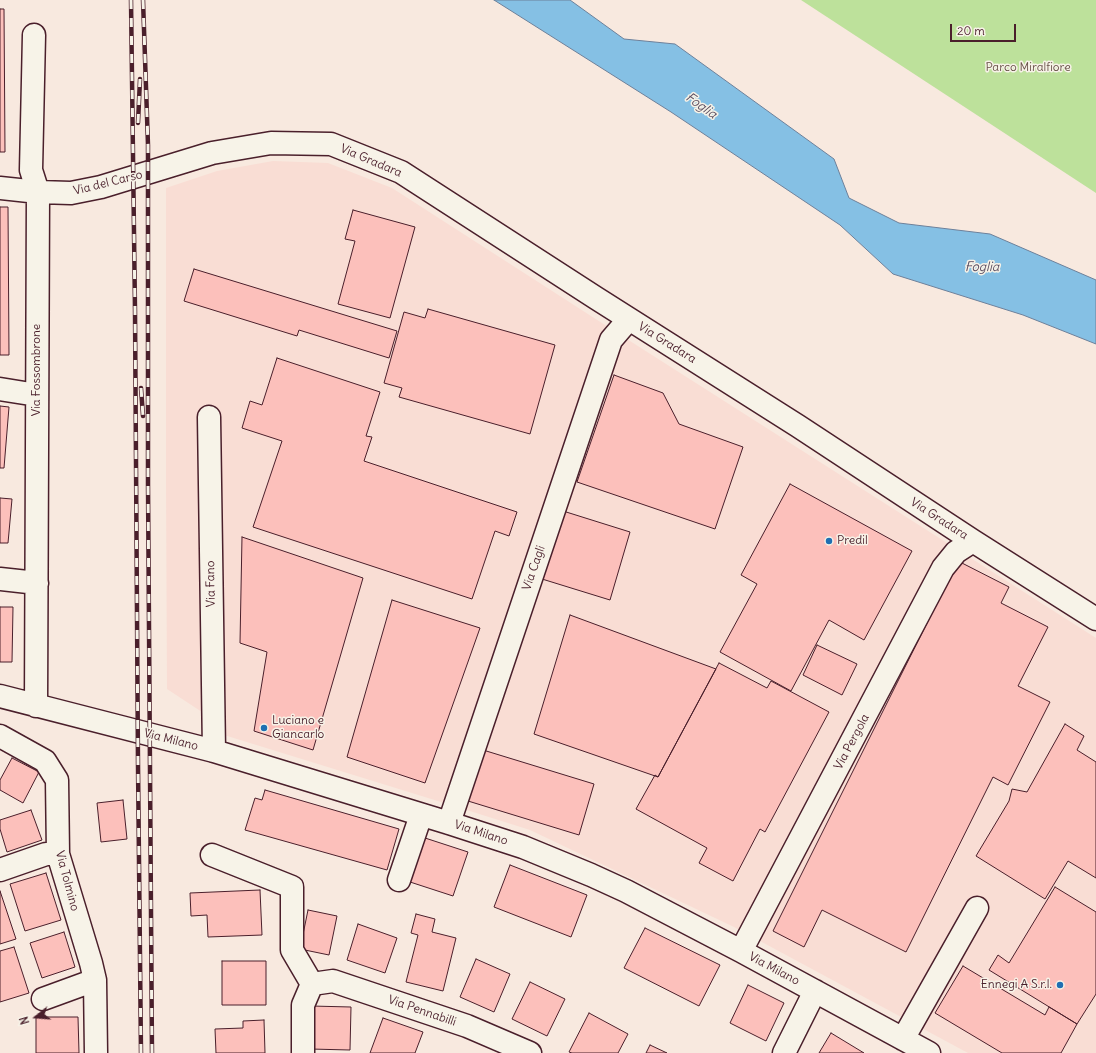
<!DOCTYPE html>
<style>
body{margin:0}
#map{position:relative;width:1096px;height:1053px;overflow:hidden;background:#f8e9df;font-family:Delius,sans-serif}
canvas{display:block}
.north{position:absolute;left:16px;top:997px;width:40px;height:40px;-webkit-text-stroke:3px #f7f3e8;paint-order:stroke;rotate:253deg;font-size:11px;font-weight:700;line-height:16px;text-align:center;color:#4a1f2b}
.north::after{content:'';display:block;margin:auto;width:14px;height:18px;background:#4a1f2b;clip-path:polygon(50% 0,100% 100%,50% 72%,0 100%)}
.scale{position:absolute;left:950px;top:24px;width:66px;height:18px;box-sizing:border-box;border:2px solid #4a1f2b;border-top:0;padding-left:5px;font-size:12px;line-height:14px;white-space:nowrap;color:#4a1f2b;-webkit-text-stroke:3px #f7f3e8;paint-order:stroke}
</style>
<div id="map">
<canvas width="1096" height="1053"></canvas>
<div class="north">N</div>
<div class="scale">20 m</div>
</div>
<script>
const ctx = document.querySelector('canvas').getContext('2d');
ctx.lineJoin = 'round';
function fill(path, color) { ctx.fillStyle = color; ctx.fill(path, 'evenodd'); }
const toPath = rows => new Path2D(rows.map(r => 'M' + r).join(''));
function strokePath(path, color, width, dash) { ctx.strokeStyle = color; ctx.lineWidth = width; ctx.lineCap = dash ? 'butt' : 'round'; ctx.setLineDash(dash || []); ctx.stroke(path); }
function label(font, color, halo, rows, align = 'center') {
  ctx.font = font + ' Delius,sans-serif'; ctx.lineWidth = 3; ctx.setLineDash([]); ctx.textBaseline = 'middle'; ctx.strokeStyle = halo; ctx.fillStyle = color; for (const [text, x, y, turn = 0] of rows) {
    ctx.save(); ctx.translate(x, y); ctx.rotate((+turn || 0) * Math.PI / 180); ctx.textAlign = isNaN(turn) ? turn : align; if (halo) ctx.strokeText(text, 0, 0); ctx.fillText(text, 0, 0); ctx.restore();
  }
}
const built = toPath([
 [273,161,328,163,392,188,619,334,1002,578,1096,638,1096,1053,968,1053,734,927,530,830,454,806,224,735,205,714,167,689,166,484,166,188,217,171]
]);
const green = toPath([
 [801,0,1096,0,1096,193]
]);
const water = toPath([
 [494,0,570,0,624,39,675,44,834,159,849,198,899,223,990,234,1096,280,1096,344,1023,315,893,274,840,225,671,112,494,0]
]);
const building = toPath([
 [0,9,4,9,5,152,0,152,0,9],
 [0,207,8,207,9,355,0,355,0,207],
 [353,210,415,227,390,318,338,304,355,241,345,239,353,210],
 [194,269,397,331,389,358,299,330,297,336,184,301,194,269],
 [428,309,555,345,530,434,399,397,402,388,384,383,404,312,425,318,428,309],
 [277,358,380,392,366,436,372,437,364,461,517,512,509,536,495,531,472,599,253,527,282,441,242,428,250,401,262,405,277,358],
 [614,375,663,393,679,424,743,447,715,529,577,482,614,375],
 [0,406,9,407,4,468,0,468,0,406],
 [790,484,912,551,864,640,829,620,791,691,720,652,757,584,741,575,790,484],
 [0,498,12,499,8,543,0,543,0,498],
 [563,511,630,532,610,600,542,579,563,511],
 [242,537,363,578,313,750,254,731,267,652,240,643,242,537],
 [958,561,1009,587,1001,603,1048,627,1018,686,1050,702,1008,785,993,777,906,952,822,910,804,947,773,931,958,561],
 [392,600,480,628,425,783,347,757,392,600],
 [0,607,13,607,12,662,0,662,0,607],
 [570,615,716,669,658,777,534,734,570,615],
 [817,645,857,664,842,695,803,675,817,645],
 [719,663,767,688,771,681,829,712,765,832,760,829,733,881,699,863,707,848,636,809,655,775,658,777,719,663],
 [1065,724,1084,736,1077,750,1096,762,1096,878,1068,861,1045,899,976,856,1009,801,1012,789,1027,792,1065,724],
 [483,750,594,784,579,835,468,801,483,750],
 [12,758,39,772,23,803,0,790,0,780,12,758],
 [265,790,399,829,387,870,245,830,255,798,262,800,265,790],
 [123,800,127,839,101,842,97,803,123,800],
 [31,810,42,840,7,852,0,829,0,820,31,810],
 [422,837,468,852,453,896,407,881,422,837],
 [510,865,587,895,571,937,494,907,510,865],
 [46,873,61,920,25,931,10,884,46,873],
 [1055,887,1096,912,1096,994,1077,1024,989,970,998,955,1009,963,1055,887],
 [260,890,262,935,208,937,207,915,191,916,190,893,260,890],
 [0,891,16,939,0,944,0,891],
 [308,910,337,916,329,955,300,949,308,910],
 [416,914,435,919,432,932,456,938,443,991,406,982,418,935,411,933,416,914],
 [358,924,397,938,385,973,347,960,358,924],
 [645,928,720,965,699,1006,624,968,645,928],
 [64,932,75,967,42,978,30,943,64,932],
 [14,947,29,993,0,1002,0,951,14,947],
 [476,959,510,974,494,1012,460,997,476,959],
 [222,961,266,961,266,1005,222,1005,222,961],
 [963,966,1045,1015,1049,1007,1077,1024,1061,1053,1002,1053,935,1013,963,966],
 [530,982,565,999,547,1036,512,1019,530,982],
 [748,985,784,1003,766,1041,730,1023,748,985],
 [311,1006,351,1007,350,1050,310,1049,311,1006],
 [589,1013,628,1034,618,1053,572,1053,569,1052,589,1013],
 [36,1017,78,1017,79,1053,36,1053,36,1017],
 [383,1018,423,1032,415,1053,370,1053,383,1018],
 [264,1020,265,1053,216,1053,215,1029,243,1028,243,1021,264,1020],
 [831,1033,864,1053,819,1053,831,1033],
 [650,1045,667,1053,646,1053,650,1045]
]);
const minor = toPath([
 [34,35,31,170,38,192,36,706],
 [0,188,38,192,71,193,101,187,212,153,271,143,331,144,401,172,596,298,798,426,973,541,1096,619],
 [0,389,37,395],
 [209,417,214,751],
 [0,579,37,583],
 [0,696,214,751,449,823,523,847,591,875,626,891,741,951,929,1053],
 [0,736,45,761,57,780,58,854,91,963,95,980,96,1053],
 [449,823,611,340,629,319],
 [212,855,292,887,292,950,312,984],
 [0,870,46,854,58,854],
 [399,880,421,815],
 [741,951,943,568,956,552,973,541],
 [312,984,333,981,467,1026,530,1053],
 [43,999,95,980],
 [903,1039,977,908],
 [303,1053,303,1005,312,984],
 [784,1053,815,991]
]);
const rail = toPath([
 [131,0,135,310,138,765,141,1053],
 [143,0,148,145,148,484,152,1053],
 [138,123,140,79],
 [141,388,143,416]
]);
const markers = [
 [829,541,4,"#1f6fb2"],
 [264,728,4,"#1f6fb2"],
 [1060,985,4,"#1f6fb2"]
];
const parkNames = [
 ["Parco Miralfiore",1028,68]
];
const streetNames = [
 ["Via Gradara",371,161,23],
 ["Via del Carso",108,183,-14],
 ["Via Gradara",667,343,32],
 ["Via Fossombrone",37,370,-90],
 ["Via Gradara",939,519,33],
 ["Via Cagli",534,568,-71],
 ["Via Fano",211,584,-91],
 ["Via Milano",171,740,14],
 ["Via Pergola",852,742,-62],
 ["Via Milano",481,833,18],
 ["Via Tolmino",67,881,75],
 ["Via Milano",774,969,28],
 ["Via Pennabilli",422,1011,19]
];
const poiNames = [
 ["Predil",837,541],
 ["Luciano e",272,721],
 ["Giancarlo",272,735],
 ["Ennegi A S.r.l.",1052,985,"right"]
];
const waterNames = [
 ["Foglia",701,106,35],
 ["Foglia",982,267]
];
fill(built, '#f9ddd4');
fill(green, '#bde19b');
fill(water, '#85c0e4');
strokePath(water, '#6d809a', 1);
fill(building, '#fcc0bb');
strokePath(building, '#4a1f2b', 1);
strokePath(minor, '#4a1f2b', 25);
strokePath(minor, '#f7f3e8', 22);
strokePath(rail, '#4a1f2b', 4.5);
strokePath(rail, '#f7f3e8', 3, [9]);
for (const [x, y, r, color] of markers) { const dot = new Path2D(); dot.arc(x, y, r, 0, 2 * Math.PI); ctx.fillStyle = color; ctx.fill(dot); strokePath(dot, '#f7f3e8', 1.5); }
label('12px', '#675047', '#f7f3e8', parkNames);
label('12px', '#4a1f2b', '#f7f3e8', streetNames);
label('12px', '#4a1f2b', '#f7f3e8', poiNames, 'left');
label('italic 13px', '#5c4f62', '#f7f3e8', waterNames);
</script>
